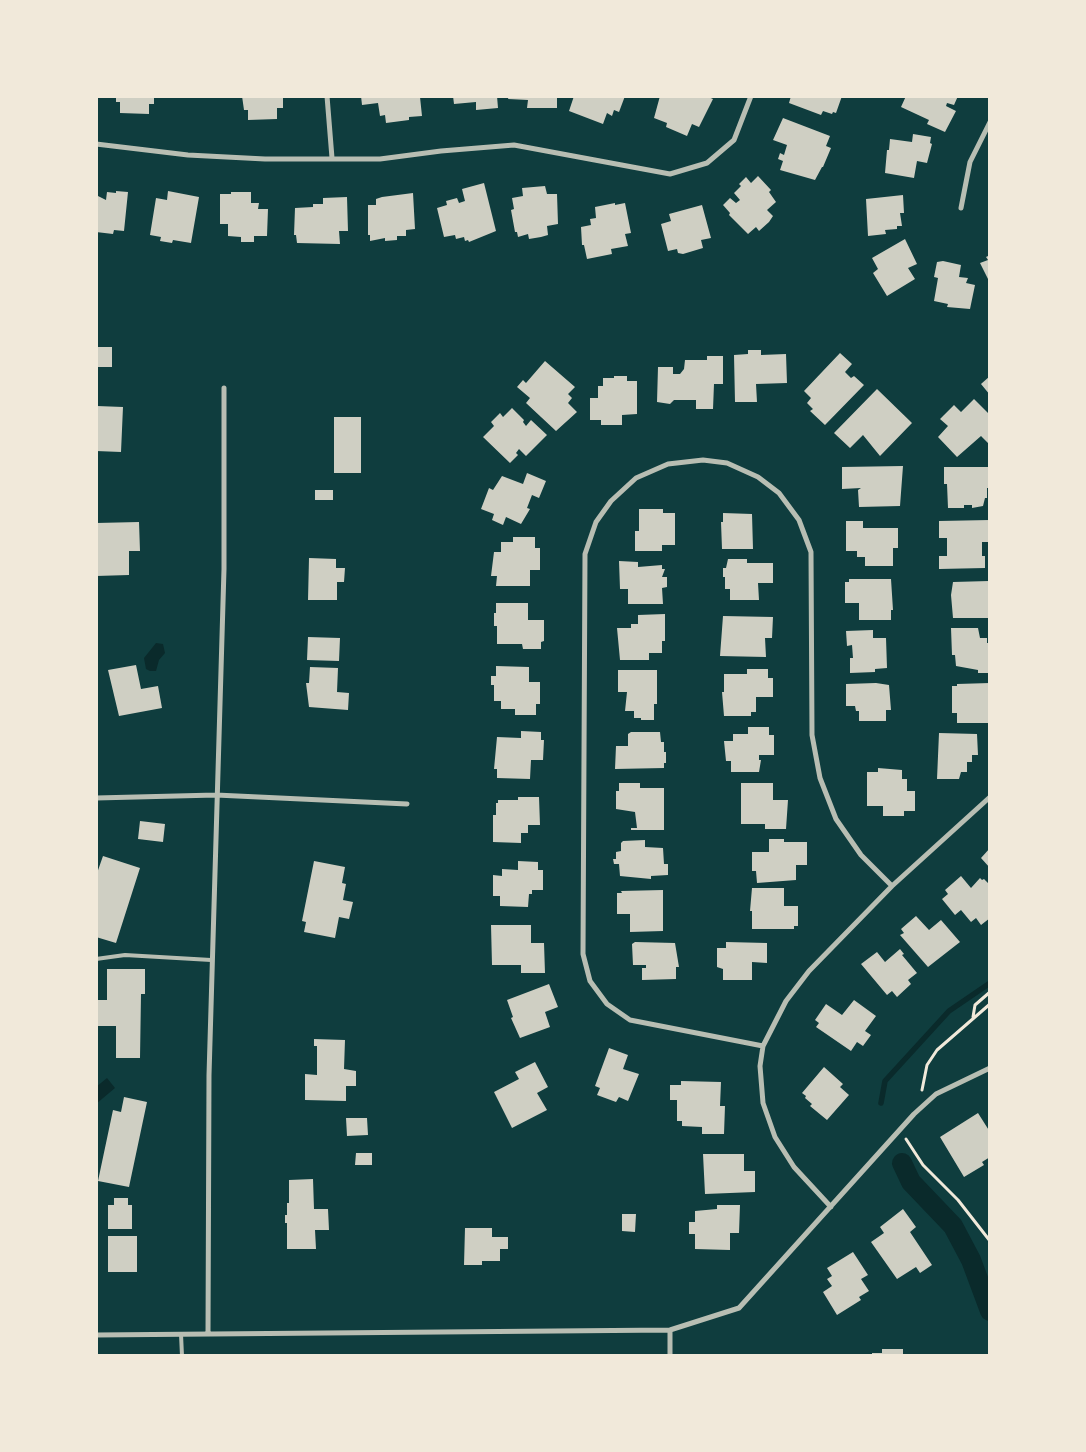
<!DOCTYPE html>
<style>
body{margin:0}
#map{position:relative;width:1086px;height:1452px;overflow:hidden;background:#0f3d3e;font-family:Helvetica,sans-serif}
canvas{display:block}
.frame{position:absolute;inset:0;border:98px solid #f1e9da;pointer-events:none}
</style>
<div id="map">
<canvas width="1086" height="1452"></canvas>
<div class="frame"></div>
</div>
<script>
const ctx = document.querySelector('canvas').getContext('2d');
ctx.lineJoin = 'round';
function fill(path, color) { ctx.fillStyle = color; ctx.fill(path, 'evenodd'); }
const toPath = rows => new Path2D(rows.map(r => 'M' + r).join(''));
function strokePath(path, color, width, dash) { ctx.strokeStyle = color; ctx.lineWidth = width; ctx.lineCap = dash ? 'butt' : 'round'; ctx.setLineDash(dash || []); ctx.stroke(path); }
const water = toPath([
 [156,643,163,644,165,653,159,660,156,671,150,671,146,669,144,658],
 [107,1078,115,1088,96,1104,96,1087]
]);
const stream = toPath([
 [881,1103,885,1081,949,1011,990,983]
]);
const canal = toPath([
 [902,1163,911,1182,953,1226,971,1260,990,1311]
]);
const building = toPath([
 [116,96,154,96,154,104,149,104,149,114,120,113,120,102,116,102],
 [242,96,283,96,283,108,277,108,277,119,248,120,248,110,244,110],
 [361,96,420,97,422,116,409,117,409,120,386,123,385,115,380,116,378,103,362,105],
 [453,96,497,96,498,108,476,110,476,102,454,104],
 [509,96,557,96,557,108,527,108,528,100,508,99],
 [574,96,625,96,619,112,614,110,612,116,607,113,603,124,569,111],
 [660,96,706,96,713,99,699,127,692,124,687,136,666,127,667,123,654,118],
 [791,96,842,96,836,113,833,112,832,114,823,111,821,115,789,103],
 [906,96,958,96,954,105,947,103,946,106,956,111,945,132,927,124,929,120,901,107],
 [783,118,830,136,826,146,831,148,823,167,822,167,815,180,780,170,783,161,778,159,780,153,784,155,787,145,773,140],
 [913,134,931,137,930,143,932,144,927,163,917,161,914,178,885,173,887,150,889,150,890,139,912,142],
 [758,176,771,190,769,192,776,202,767,210,773,216,769,222,759,231,756,227,748,234,729,215,730,213,723,205,730,198,736,203,740,200,734,193,741,186,739,184,746,177,751,183],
 [484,183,496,231,469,242,468,240,465,241,464,237,456,239,455,235,444,237,437,208,447,205,446,201,457,198,459,203,465,201,462,189],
 [545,186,547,194,557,194,558,224,547,226,548,235,541,237,529,239,528,234,518,237,517,232,515,232,511,210,514,209,512,198,523,196,522,188],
 [116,191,128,192,124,231,114,230,113,234,96,232,96,195,106,200,107,192,116,193],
 [168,191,199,197,191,243,173,240,172,243,160,241,161,237,150,235,156,198,167,200],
 [231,192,251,192,251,203,259,203,258,209,268,209,267,236,254,236,254,242,241,242,241,237,228,236,228,224,220,224,220,194,231,194],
 [413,193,415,229,406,230,406,236,397,236,397,240,385,241,385,238,370,241,370,235,368,235,368,205,376,205,376,199,382,197],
 [903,195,904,213,900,213,902,226,897,226,897,229,885,230,886,234,868,236,866,199],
 [347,197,348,231,339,231,340,244,297,243,296,235,294,235,295,208,313,207,313,204,323,204,323,198],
 [615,203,615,205,625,203,631,233,625,234,628,246,611,249,612,254,587,259,584,245,582,245,581,227,591,225,590,219,596,218,595,207],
 [702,205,711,238,701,240,703,248,683,254,678,253,677,249,668,251,661,224,671,221,669,214],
 [905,239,917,264,908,268,915,279,887,296,873,273,878,269,872,258],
 [990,255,990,283,980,263,988,260,986,257],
 [943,261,961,265,959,277,968,278,966,283,975,285,970,309,947,307,948,304,934,301,938,278,934,277,937,262],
 [96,347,112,347,112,367,96,367],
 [748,350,761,350,761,355,786,354,787,383,756,384,757,402,735,402,734,355,748,354],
 [840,353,852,364,845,372,851,378,854,376,864,385,825,425,810,411,813,409,807,403,811,398,804,391],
 [707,356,723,356,723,384,714,384,713,409,696,409,696,400,674,400,670,404,657,402,658,367,673,367,673,374,680,374,684,369,685,360,707,360],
 [545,361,575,387,568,394,572,398,568,403,577,412,556,431,526,403,530,398,517,387,523,380,526,383],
 [614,376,627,376,627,381,637,381,637,414,622,415,622,425,601,425,601,420,590,420,590,398,598,398,598,386,603,386,603,378,614,378],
 [990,376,990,395,981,384],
 [877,389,912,423,880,456,863,435,850,448,834,433],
 [974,399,990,415,990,445,981,436,957,457,938,437,948,426,940,419,954,405,961,412],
 [97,406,123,407,121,452,96,451],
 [512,408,524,420,523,422,526,426,531,420,547,435,526,456,519,449,516,453,518,455,510,463,483,437,494,426,491,422,500,413,503,417],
 [334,417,361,417,361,473,334,473],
 [903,466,900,506,859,507,858,490,861,488,842,489,842,467],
 [944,467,990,467,990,488,987,488,987,498,985,498,983,506,972,508,972,505,964,505,964,508,948,508,947,484,944,484],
 [527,473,546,481,539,498,532,495,527,508,530,509,521,524,506,517,503,525,492,520,494,514,481,509,489,488,493,490,502,476,523,484],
 [315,490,333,490,333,500,315,500],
 [639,509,663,509,663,513,675,513,675,545,662,545,662,551,635,551,635,531,639,531],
 [723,513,752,514,753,549,722,549,721,522,723,522],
 [990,520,990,542,982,542,982,556,985,556,985,568,939,569,939,556,947,556,947,538,939,538,939,521],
 [846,521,863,521,863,528,898,528,898,548,893,548,893,566,865,566,865,557,857,557,857,551,846,551],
 [139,522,140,551,129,551,129,575,96,576,96,523],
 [513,537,535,537,535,548,540,548,540,570,530,570,530,586,496,586,497,576,491,576,494,552,501,552,501,542,513,542],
 [309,558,336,559,336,568,345,568,344,582,337,582,337,600,308,600],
 [728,559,747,559,747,563,773,563,773,583,758,583,759,600,730,600,730,589,725,589,725,577,723,577,723,568,726,568],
 [619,561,638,562,638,567,662,565,662,569,665,569,662,577,667,577,667,587,662,588,663,604,628,604,628,589,620,589],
 [849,579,891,579,893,610,891,610,891,620,859,620,859,603,845,603,845,582,849,582],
 [989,581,990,618,953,618,951,595,953,582],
 [496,603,528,603,528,620,544,620,544,641,541,642,541,649,523,649,522,644,497,644,497,626,494,626,494,613,496,613],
 [665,614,665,641,662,641,662,653,649,653,649,660,620,660,617,628,631,628,631,624,638,624,638,615],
 [723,616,773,617,772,638,765,638,766,657,720,656],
 [951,628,978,628,980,638,987,638,987,643,990,643,990,673,978,673,978,670,956,666,955,655,952,655],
 [873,630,873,638,886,638,887,668,875,669,875,672,850,673,850,658,853,658,852,645,847,646,846,631],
 [308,637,340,638,339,661,307,660],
 [136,665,141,689,158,686,162,708,119,716,108,670],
 [496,666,529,667,529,682,540,682,540,704,536,704,536,715,515,715,515,709,501,709,501,701,494,701,494,685,491,685,491,676,496,676],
 [310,667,338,668,337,692,349,693,348,710,309,707,306,683,309,683],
 [747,669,768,669,768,678,773,678,773,697,756,697,756,712,751,712,751,716,724,716,722,692,724,692,724,674,747,674],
 [618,670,657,670,657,704,654,704,654,720,641,720,641,718,634,718,634,711,625,711,627,692,618,692],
 [876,683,889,685,891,710,886,710,886,721,859,721,859,711,856,711,855,706,846,706,846,684],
 [990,683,989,723,957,723,957,713,952,713,952,686,957,686,957,684],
 [748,727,769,727,769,735,774,735,774,755,759,755,759,760,761,760,759,772,731,772,731,761,726,761,724,741,733,741,733,734,748,734],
 [521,731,541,732,541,740,544,740,543,760,531,760,530,779,497,778,497,769,494,769,497,737,521,738],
 [631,732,660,732,661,742,664,742,664,752,666,752,666,763,664,763,664,768,615,769,616,746,628,746,628,734],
 [939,733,977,734,978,755,972,755,972,762,967,762,967,772,961,772,959,779,937,779],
 [878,768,902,770,902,779,907,779,907,791,915,791,915,811,904,811,904,816,883,816,883,806,867,806,867,772,878,772],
 [619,783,640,783,640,788,664,788,664,830,631,830,631,828,637,828,635,812,616,809,616,791,619,791],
 [741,783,773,783,773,800,788,800,786,829,765,829,765,824,741,824],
 [518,797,539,797,540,825,528,825,528,833,521,833,521,843,493,842,493,815,496,815,496,803,498,803,498,800,518,800],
 [140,821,165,824,163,842,138,839],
 [769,839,784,839,784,842,807,842,807,865,796,865,796,880,757,883,756,871,752,871,752,852,769,852],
 [645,840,645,847,663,848,664,864,668,864,668,875,651,876,651,879,620,876,619,864,614,864,613,859,616,859,616,852,621,851,621,843,623,841],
 [990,848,990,868,981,858],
 [103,856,140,868,116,943,96,937,96,876],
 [314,861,345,867,342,883,346,884,343,900,353,902,349,919,339,917,335,938,304,932,306,922,302,921],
 [518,861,538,862,538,870,543,870,543,890,532,890,532,894,529,894,528,907,500,906,500,896,493,896,493,875,502,876,502,869,518,870],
 [961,876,971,888,980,878,982,880,984,879,990,885,990,918,981,925,976,918,971,922,961,910,955,915,942,899,948,894,945,890],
 [752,888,784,888,784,906,798,906,798,926,794,926,794,929,752,929,752,911,750,911],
 [663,890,663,931,630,932,630,914,617,914,617,893,622,893,621,891],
 [916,916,929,930,941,920,960,942,928,967,900,935,904,933,901,929],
 [491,925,531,925,531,943,544,943,545,973,521,973,521,965,492,965],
 [635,942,675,943,679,967,676,967,676,979,642,980,642,968,646,968,646,965,633,965,632,944],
 [726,942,767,943,767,963,752,962,752,980,723,980,723,969,717,967,717,948,726,948],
 [900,949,904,954,902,955,917,973,908,980,911,984,897,997,892,991,887,995,861,964,877,952,885,962],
 [107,969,145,969,145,994,141,994,140,1058,116,1058,116,1026,96,1026,96,1000,107,1000],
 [549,984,558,1007,545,1012,550,1027,520,1038,511,1018,513,1017,507,1000],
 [854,1000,876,1016,865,1031,871,1035,863,1046,857,1042,851,1051,816,1027,819,1023,815,1020,826,1004,842,1015],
 [314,1039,345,1040,344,1069,356,1071,356,1086,346,1086,346,1101,305,1100,305,1074,317,1075,317,1046,314,1046],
 [609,1048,628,1055,623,1069,639,1074,628,1101,619,1097,616,1102,597,1095,600,1088,595,1086],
 [535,1062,548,1087,537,1093,547,1110,512,1128,494,1092,519,1079,515,1072],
 [824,1067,843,1084,840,1087,849,1095,827,1120,810,1106,812,1104,805,1098,806,1096,802,1093],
 [681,1081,721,1082,720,1106,725,1106,724,1134,702,1134,702,1127,682,1126,682,1121,677,1121,677,1100,670,1100,670,1085,681,1085],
 [124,1097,147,1102,129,1187,98,1181,113,1110,121,1112],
 [978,1113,990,1132,990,1157,982,1162,984,1165,964,1177,940,1137],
 [346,1118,367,1118,368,1135,347,1136],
 [356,1153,372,1153,372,1165,355,1165],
 [703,1154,744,1154,744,1171,755,1171,755,1192,705,1194],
 [313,1179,314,1209,328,1209,329,1230,315,1230,316,1249,287,1249,287,1223,285,1223,285,1215,287,1215,287,1203,289,1203,289,1180],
 [114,1198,128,1198,128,1205,132,1205,132,1229,108,1229,108,1205,114,1205],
 [717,1205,740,1205,739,1233,730,1233,730,1250,695,1249,695,1234,689,1234,689,1222,695,1222,695,1211,717,1209],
 [903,1209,916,1227,910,1232,932,1265,920,1273,916,1267,897,1279,871,1242,884,1233,880,1227],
 [622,1214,636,1214,635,1232,622,1231],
 [465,1228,492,1228,492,1237,508,1237,508,1249,500,1249,500,1261,482,1261,482,1265,464,1265],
 [108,1236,137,1236,137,1272,108,1272],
 [853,1252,868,1275,861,1279,869,1291,859,1297,861,1300,837,1315,823,1292,832,1286,827,1279,832,1276,827,1268],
 [882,1349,903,1349,903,1356,872,1356,872,1353,882,1353]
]);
const path = toPath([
 [973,1017,975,1005,990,992],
 [922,1090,927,1065,937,1050,990,1004],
 [906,1139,923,1165,958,1200,990,1241]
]);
const service = toPath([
 [96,959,125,955,211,960],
 [181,1334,182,1356]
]);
const minor = toPath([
 [327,96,332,158],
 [96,144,188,155,265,159,380,159,441,151,514,145,670,174,707,163,734,140,751,96],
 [961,208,970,162,990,122],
 [96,798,216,795,407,804],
 [763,1046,630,1020,607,1004,590,981,583,954,585,554,596,522,611,501,636,478,668,464,703,460,727,463,758,477,779,493,799,520,811,552,812,735,820,778,836,819,861,855,892,886],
 [831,1207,794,1167,775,1137,763,1103,760,1066,763,1046,786,1001,809,971,892,886,990,797],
 [670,1330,670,1356],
 [208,1334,209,1075,224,569,224,388],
 [96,1335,670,1330,739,1308,914,1114,936,1094,990,1068]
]);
fill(water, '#0a2a2b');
strokePath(stream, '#0a2a2b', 5.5);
strokePath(canal, '#0a2a2b', 20);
fill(building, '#cfcfc3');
strokePath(path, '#f1e9da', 3);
strokePath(service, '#b8beb3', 4);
strokePath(minor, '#b8beb3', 5);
</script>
